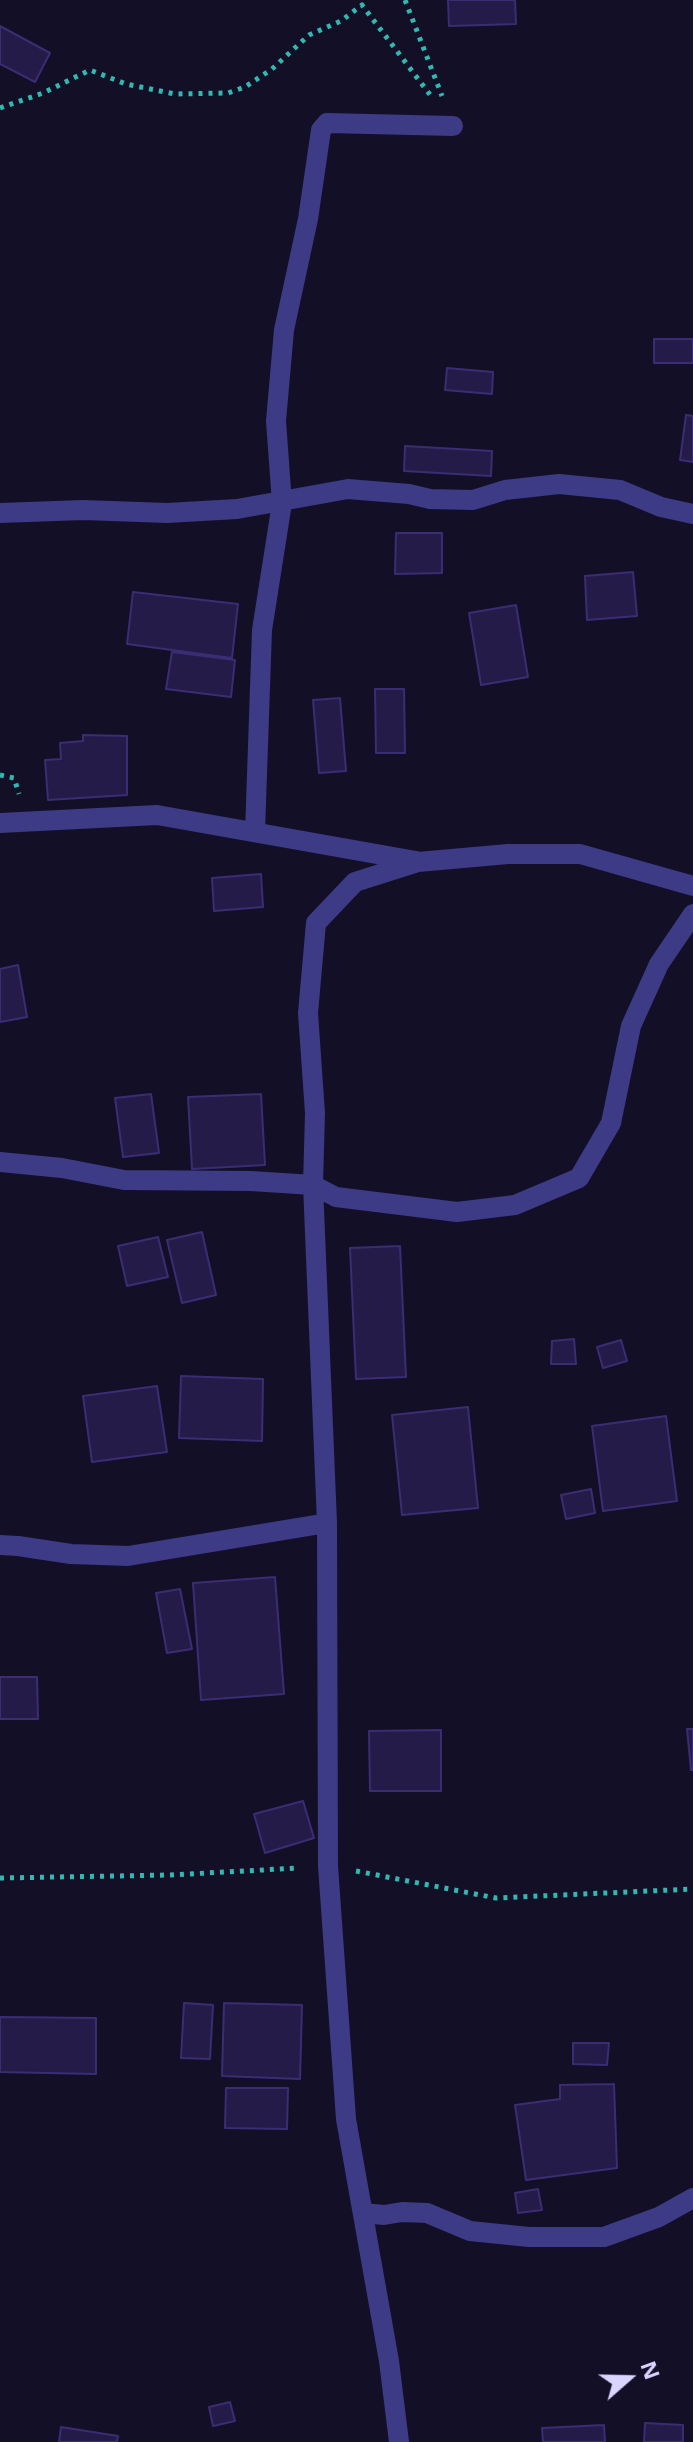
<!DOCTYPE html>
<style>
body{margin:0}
#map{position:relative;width:693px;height:2442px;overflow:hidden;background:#130f27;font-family:"Noto Sans",sans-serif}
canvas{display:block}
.north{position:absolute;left:589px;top:2338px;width:80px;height:80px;-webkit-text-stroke:6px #130f27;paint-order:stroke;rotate:70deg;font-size:22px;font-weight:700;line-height:32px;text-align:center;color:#dad5ff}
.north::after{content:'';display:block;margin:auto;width:28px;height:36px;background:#dad5ff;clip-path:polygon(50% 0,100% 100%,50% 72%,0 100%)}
</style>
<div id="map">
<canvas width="693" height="2442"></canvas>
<div class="north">N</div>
</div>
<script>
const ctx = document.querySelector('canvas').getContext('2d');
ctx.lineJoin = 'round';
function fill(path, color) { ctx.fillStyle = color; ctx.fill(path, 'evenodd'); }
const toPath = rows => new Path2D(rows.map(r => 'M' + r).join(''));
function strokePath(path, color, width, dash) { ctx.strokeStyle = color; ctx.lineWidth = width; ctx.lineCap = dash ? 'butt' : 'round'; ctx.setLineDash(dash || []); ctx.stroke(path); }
const building = toPath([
 [448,0,515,0,516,24,449,26,448,0],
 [0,26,50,53,35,82,0,64,0,26],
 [654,339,693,339,693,363,654,363,654,339],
 [447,368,493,372,492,394,445,390,447,368],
 [686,415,693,416,693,462,680,460,686,415],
 [405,446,492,451,491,476,404,471,405,446],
 [396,533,442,533,442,573,395,574,396,533],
 [633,572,637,616,587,620,585,576,633,572],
 [133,592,238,604,232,658,127,644,133,592],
 [516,605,528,677,481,685,469,613,516,605],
 [172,652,235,660,231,697,166,689,172,652],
 [375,689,404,689,405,753,376,753,375,689],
 [340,698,346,771,319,773,313,700,340,698],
 [83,735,127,736,127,795,48,800,45,760,61,759,60,743,83,741,83,735],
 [261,874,263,907,214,911,212,878,261,874],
 [18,965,27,1017,0,1022,0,969,18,965],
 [151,1094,159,1153,123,1157,115,1098,151,1094],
 [261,1094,265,1165,192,1169,188,1097,261,1094],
 [202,1232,216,1295,182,1303,167,1240,202,1232],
 [158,1237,168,1277,127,1286,118,1246,158,1237],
 [400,1246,406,1377,356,1379,350,1248,400,1246],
 [574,1339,576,1364,551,1364,552,1341,574,1339],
 [621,1340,627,1361,603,1368,597,1347,621,1340],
 [181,1376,263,1379,262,1441,179,1438,181,1376],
 [157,1386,167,1452,92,1462,83,1396,157,1386],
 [468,1407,478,1508,402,1515,392,1415,468,1407],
 [666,1416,677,1501,603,1511,592,1426,666,1416],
 [591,1489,595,1513,566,1519,561,1495,591,1489],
 [275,1577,284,1694,201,1700,193,1583,275,1577],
 [180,1589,192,1649,167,1653,156,1593,180,1589],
 [0,1677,37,1677,38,1719,0,1719,0,1677],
 [687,1729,693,1729,693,1770,691,1770,687,1729],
 [441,1730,441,1791,370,1791,369,1731,441,1730],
 [303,1801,314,1838,265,1853,254,1814,303,1801],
 [184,2003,213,2005,210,2059,181,2058,184,2003],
 [224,2003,302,2005,300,2079,222,2076,224,2003],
 [0,2017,96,2018,96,2074,0,2072,0,2017],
 [573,2043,609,2043,607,2065,573,2064,573,2043],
 [614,2084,617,2168,526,2180,515,2105,560,2099,560,2085,614,2084],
 [226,2088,288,2088,287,2129,225,2128,226,2088],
 [538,2189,542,2210,518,2213,515,2193,538,2189],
 [230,2402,235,2421,213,2426,209,2407,230,2402],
 [645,2423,683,2425,683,2442,644,2442,645,2423],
 [604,2425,605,2442,543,2442,542,2428,604,2425],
 [61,2427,118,2436,117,2442,59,2442,61,2427]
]);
const path = toPath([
 [405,0,442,96],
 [0,108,43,93,90,70,126,84,175,94,228,93,245,87,272,69,309,35,341,21,362,5,431,96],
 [0,775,14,778,19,794],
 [356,1871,496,1898,693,1889],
 [0,1878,170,1875,299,1868]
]);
const minor = toPath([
 [0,513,83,510,167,513,237,509,348,489,409,494,430,499,473,500,505,490,559,484,620,490,661,507,693,514],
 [0,823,157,815,416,861],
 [255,832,262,630,282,503,276,421,284,330,308,219,321,130,327,123,453,126],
 [0,1162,62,1168,124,1180,251,1181,313,1185,315,1113,308,1013,316,923,355,882,418,862,508,854,580,854,693,886],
 [0,1545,18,1546,71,1554,128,1556,327,1523],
 [363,2213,384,2215,402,2212,427,2213,470,2231,529,2237,604,2237,659,2217,693,2198],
 [399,2442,389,2361,346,2119,328,1866,327,1523,313,1185,336,1197,457,1212,515,1205,579,1178,611,1123,631,1026,659,964,693,914]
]);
fill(building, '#241b48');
strokePath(building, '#3b2d74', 2);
strokePath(path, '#2fb9b0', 5, [4, 6]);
strokePath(minor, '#3d3a86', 20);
</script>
